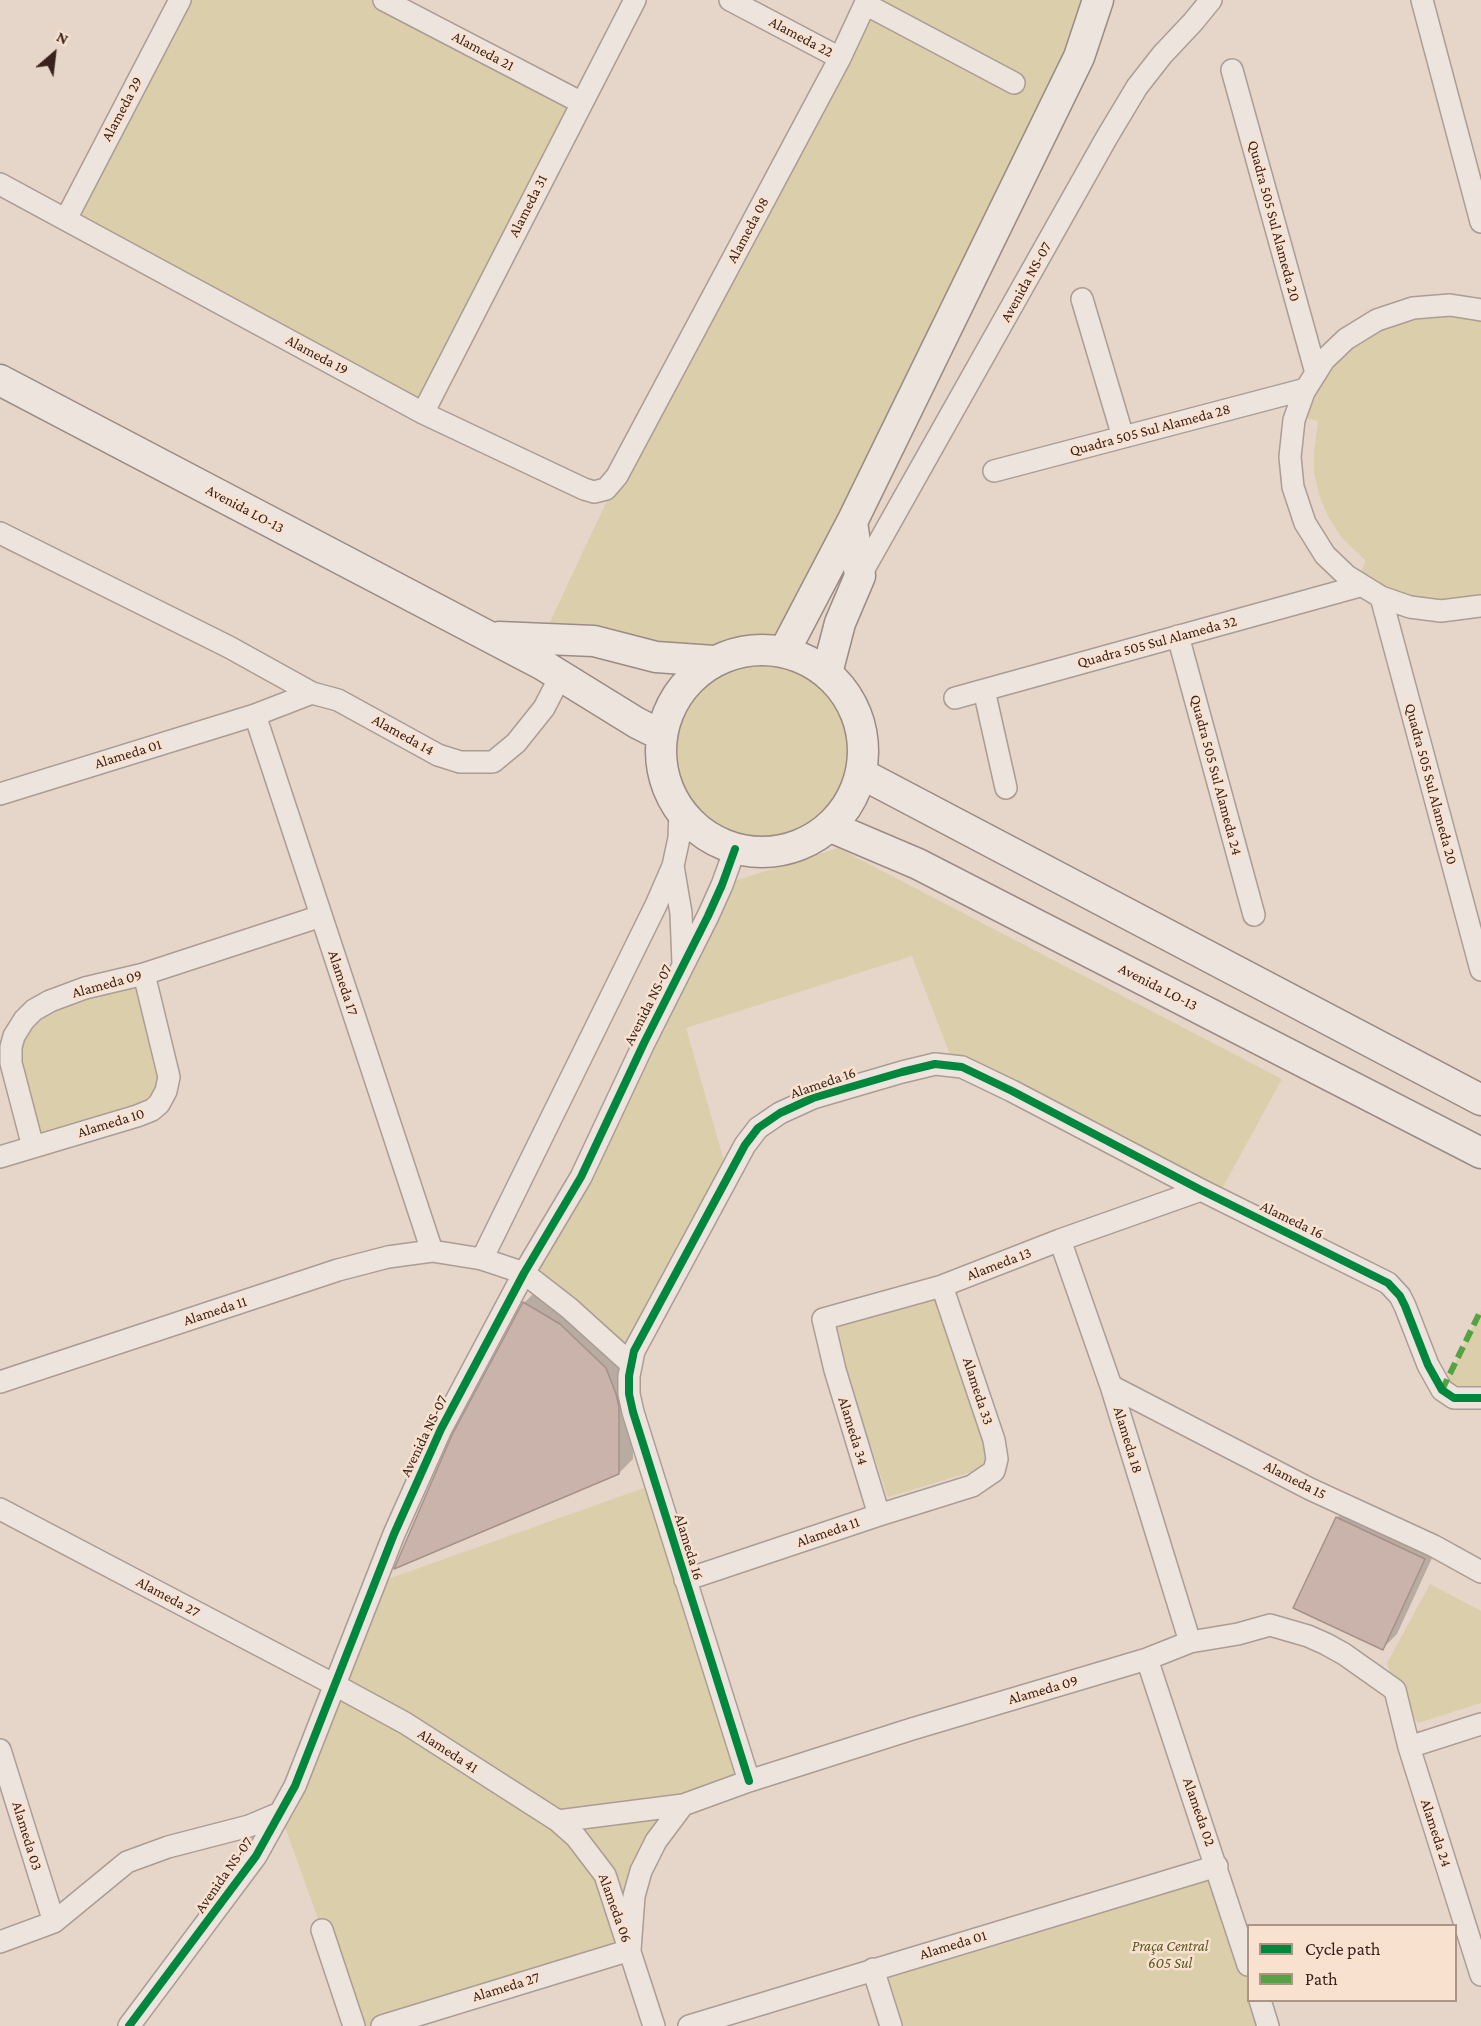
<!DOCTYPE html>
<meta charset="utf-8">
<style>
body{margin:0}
#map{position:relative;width:1481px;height:2026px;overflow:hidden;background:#e6d6ca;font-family:"Crimson Pro",serif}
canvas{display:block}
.legend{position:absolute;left:1247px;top:1924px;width:210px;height:78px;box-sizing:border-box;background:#f8e2cf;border:2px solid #ac9587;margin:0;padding:8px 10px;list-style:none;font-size:18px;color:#3a221c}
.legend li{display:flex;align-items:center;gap:12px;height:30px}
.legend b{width:30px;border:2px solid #ac9587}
.north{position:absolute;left:24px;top:24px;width:60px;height:60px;-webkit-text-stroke:4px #f8e2cf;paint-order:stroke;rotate:28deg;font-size:16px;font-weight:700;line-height:24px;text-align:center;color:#3a221c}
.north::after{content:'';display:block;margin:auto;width:21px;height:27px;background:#3a221c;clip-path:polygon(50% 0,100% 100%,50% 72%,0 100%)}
</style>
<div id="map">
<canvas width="1481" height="2026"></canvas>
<ul class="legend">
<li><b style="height:8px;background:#00873e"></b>Cycle path</li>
<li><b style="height:8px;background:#54a241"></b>Path</li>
</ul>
<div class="north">N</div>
</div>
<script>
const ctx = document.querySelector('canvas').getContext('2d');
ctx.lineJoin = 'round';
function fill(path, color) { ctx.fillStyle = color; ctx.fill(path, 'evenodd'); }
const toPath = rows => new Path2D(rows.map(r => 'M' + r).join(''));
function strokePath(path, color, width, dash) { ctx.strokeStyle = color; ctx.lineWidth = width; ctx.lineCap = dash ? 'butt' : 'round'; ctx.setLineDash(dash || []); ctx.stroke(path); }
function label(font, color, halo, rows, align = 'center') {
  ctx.font = font + ' "Crimson Pro",serif'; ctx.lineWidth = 5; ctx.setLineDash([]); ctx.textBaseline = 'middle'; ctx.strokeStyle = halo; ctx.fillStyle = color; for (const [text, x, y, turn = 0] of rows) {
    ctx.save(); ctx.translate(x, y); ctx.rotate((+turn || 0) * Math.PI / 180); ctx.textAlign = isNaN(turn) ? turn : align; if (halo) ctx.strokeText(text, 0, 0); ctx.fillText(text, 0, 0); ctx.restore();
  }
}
const green = toPath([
 [180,0,379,0,582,103,423,413,66,219],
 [867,0,1108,0,785,652,807,660,827,673,846,694,861,729,864,746,862,774,855,794,831,827,802,845,769,853,735,849,696,828,677,806,662,770,661,735,682,688,713,662,594,641,549,624,627,458],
 [1447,315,1481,319,1481,595,1462,599,1436,600,1410,597,1390,590,1360,573,1366,561,1342,538,1329,518,1320,498,1314,473,1314,452,1318,421,1306,418,1323,380,1341,358,1362,340,1387,327,1413,318],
 [838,848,1282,1079,1217,1198,954,1065,912,956,686,1028,728,1175,631,1364,524,1273,722,885],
 [144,974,169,1077,159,1104,33,1147,17,1031,34,1010],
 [936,1292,991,1466,888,1497,827,1317],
 [1481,1310,1481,1398,1442,1390],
 [655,1484,749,1781,683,1805,656,1841,630,1950,382,2026,354,2026,322,1930,280,1813,374,1584],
 [1430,1584,1481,1611,1481,1703,1418,1723,1395,1690,1387,1663],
 [1217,1866,1248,1970,1248,2000,1258,2001,1266,2026,891,2026,873,1969]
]);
const shadow = toPath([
 [538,1289,620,1354,632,1392,633,1459,619,1473,454,1435,524,1303],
 [1351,1504,1438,1545,1397,1634,1383,1648,1337,1518]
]);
const building = toPath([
 [523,1302,560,1324,606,1368,616,1394,619,1407,619,1474,394,1569,452,1435,523,1302],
 [1336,1517,1425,1559,1383,1650,1293,1608,1336,1517]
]);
const street = toPath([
 [384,0,582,103],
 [730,0,840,58],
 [1422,0,1481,222],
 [865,4,1014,83],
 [1232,70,1316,373],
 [0,184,423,413,584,489,594,492,606,489,617,476,840,58,867,0],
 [66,219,180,0],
 [1082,299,1123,437],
 [1481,310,1450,305,1413,308,1377,320,1346,339,1324,360,1304,392,1294,420,1290,457,1293,487,1305,523,1325,555,1347,576,1381,597,1410,607,1441,611,1481,606],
 [423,413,635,0],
 [994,471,1306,389],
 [0,533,229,647,312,693,338,700,438,755,460,762,493,762,516,743,544,708,561,675],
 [860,576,1107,137,1137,87,1162,55,1193,22,1211,0],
 [1381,597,1481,970],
 [1178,636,1254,915],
 [984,690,1006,788],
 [955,698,1360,586],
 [255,715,432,1251],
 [0,794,255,715,312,693],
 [673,866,681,913,683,964],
 [33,1147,11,1063,11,1047,14,1036,24,1020,34,1010,50,1001,85,988,144,974,321,916],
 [0,1157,137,1116,152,1110,159,1104,166,1091,169,1077,144,974],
 [1060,1240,1111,1386,1190,1642],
 [482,1259,656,905,673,866,679,838,680,812],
 [0,1382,338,1270,388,1257,432,1251,482,1259,524,1273,569,1308,631,1364],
 [1111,1386,1310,1489,1434,1546,1481,1572],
 [0,1509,335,1685,405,1723,558,1821,576,1837,605,1875,654,2026],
 [879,1515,835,1370,823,1319,942,1286,1060,1240,1201,1190],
 [685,1580,879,1515,972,1486,994,1471,997,1459,994,1440,942,1286],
 [1147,1659,1248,1965],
 [1409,1747,1481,1724],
 [0,1750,54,1922],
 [749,1781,633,1412,629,1394,629,1376,634,1351,745,1145,758,1128,780,1113,813,1098,902,1072,935,1064,962,1067,1012,1091,1201,1190,1388,1283,1400,1296,1405,1306,1428,1365,1442,1390,1454,1398,1481,1398],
 [558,1821,683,1805,749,1781,912,1729,1147,1659,1190,1642,1238,1634,1270,1625,1308,1636,1326,1644,1344,1654,1395,1690,1409,1747,1481,1975],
 [322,1930,354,2026],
 [0,1942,54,1922,127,1862,168,1847,249,1826,280,1813],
 [873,1969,891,2026],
 [1260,2000,1268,2026],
 [129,2026,256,1856,295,1786,394,1534,441,1429,524,1273,581,1177,644,1043,708,916,722,885,735,849],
 [382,2026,630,1950,634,1896,641,1871,656,1841,683,1805],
 [689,2026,1217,1866]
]);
const secondary = toPath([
 [0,380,543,665,637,723,661,735],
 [499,637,594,641,656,657,714,661],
 '661 751a101 101 0 1 1 202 0a101 101 0 1 1-202 0Z',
 [784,652,852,522,1079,57,1098,0],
 [827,673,840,623,860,576,852,522],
 [862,774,1481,1100],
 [831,827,918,864,1481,1153]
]);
const quiet = toPath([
 [1442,1390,1481,1310]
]);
const cycleway = toPath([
 [749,1781,633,1412,629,1394,629,1376,634,1351,745,1145,758,1128,780,1113,813,1098,902,1072,935,1064,962,1067,1012,1091,1201,1190,1388,1283,1400,1296,1405,1306,1428,1365,1442,1390,1454,1398,1481,1398],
 [129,2026,256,1856,295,1786,394,1534,441,1429,524,1273,581,1177,644,1043,708,916,722,885,735,849]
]);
const streetNames = [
 ["Alameda 22",801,37,28],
 ["Alameda 21",483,51,28],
 ["Alameda 29",122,109,-62],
 ["Alameda 31",528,206,-63],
 ["Quadra 505 Sul Alameda 20",1274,221,75],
 ["Alameda 08",748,230,-62],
 ["Avenida NS-07",1026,282,-61],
 ["Alameda 19",317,355,28],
 ["Quadra 505 Sul Alameda 28",1150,430,-15],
 ["Avenida LO-13",245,509,28],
 ["Quadra 505 Sul Alameda 32",1157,642,-15],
 ["Alameda 14",403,735,29],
 ["Alameda 01",128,754,-17],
 ["Quadra 505 Sul Alameda 24",1216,775,75],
 ["Quadra 505 Sul Alameda 20",1431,784,75],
 ["Alameda 17",343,983,72],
 ["Alameda 09",107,984,-15],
 ["Avenida LO-13",1158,987,27],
 ["Avenida NS-07",648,1005,-63],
 ["Alameda 16",823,1083,-19],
 ["Alameda 10",111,1123,-17],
 ["Alameda 16",1292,1220,26],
 ["Alameda 13",999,1264,-21],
 ["Alameda 11",215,1311,-18],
 ["Alameda 33",978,1391,72],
 ["Alameda 34",853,1431,73],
 ["Avenida NS-07",424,1436,-64],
 ["Alameda 18",1128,1440,73],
 ["Alameda 15",1295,1480,27],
 ["Alameda 11",828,1532,-19],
 ["Alameda 16",689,1547,73],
 ["Alameda 27",168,1597,28],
 ["Alameda 09",1043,1690,-16],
 ["Alameda 41",448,1751,33],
 ["Alameda 02",1199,1812,71],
 ["Alameda 24",1436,1833,72],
 ["Alameda 03",27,1836,73],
 ["Avenida NS-07",224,1875,-55],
 ["Alameda 06",615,1908,70],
 ["Alameda 01",953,1945,-17],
 ["Alameda 27",506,1987,-17]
];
const parkNames = [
 ["Praça Central",1170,1946],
 ["605 Sul",1170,1963]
];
fill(green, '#daceab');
fill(shadow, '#0003');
fill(building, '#cab3ab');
strokePath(building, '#a6918a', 1.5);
strokePath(street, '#ab9c94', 24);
strokePath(secondary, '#9a8b84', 33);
strokePath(street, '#ede4dd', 21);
strokePath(secondary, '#ede4dd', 30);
strokePath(quiet, '#54a241', 6, [12, 6]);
strokePath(cycleway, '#00873e', 8);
label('15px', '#3a221c', '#f8e2cf', streetNames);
label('italic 15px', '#585820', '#f8e2cf', parkNames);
</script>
